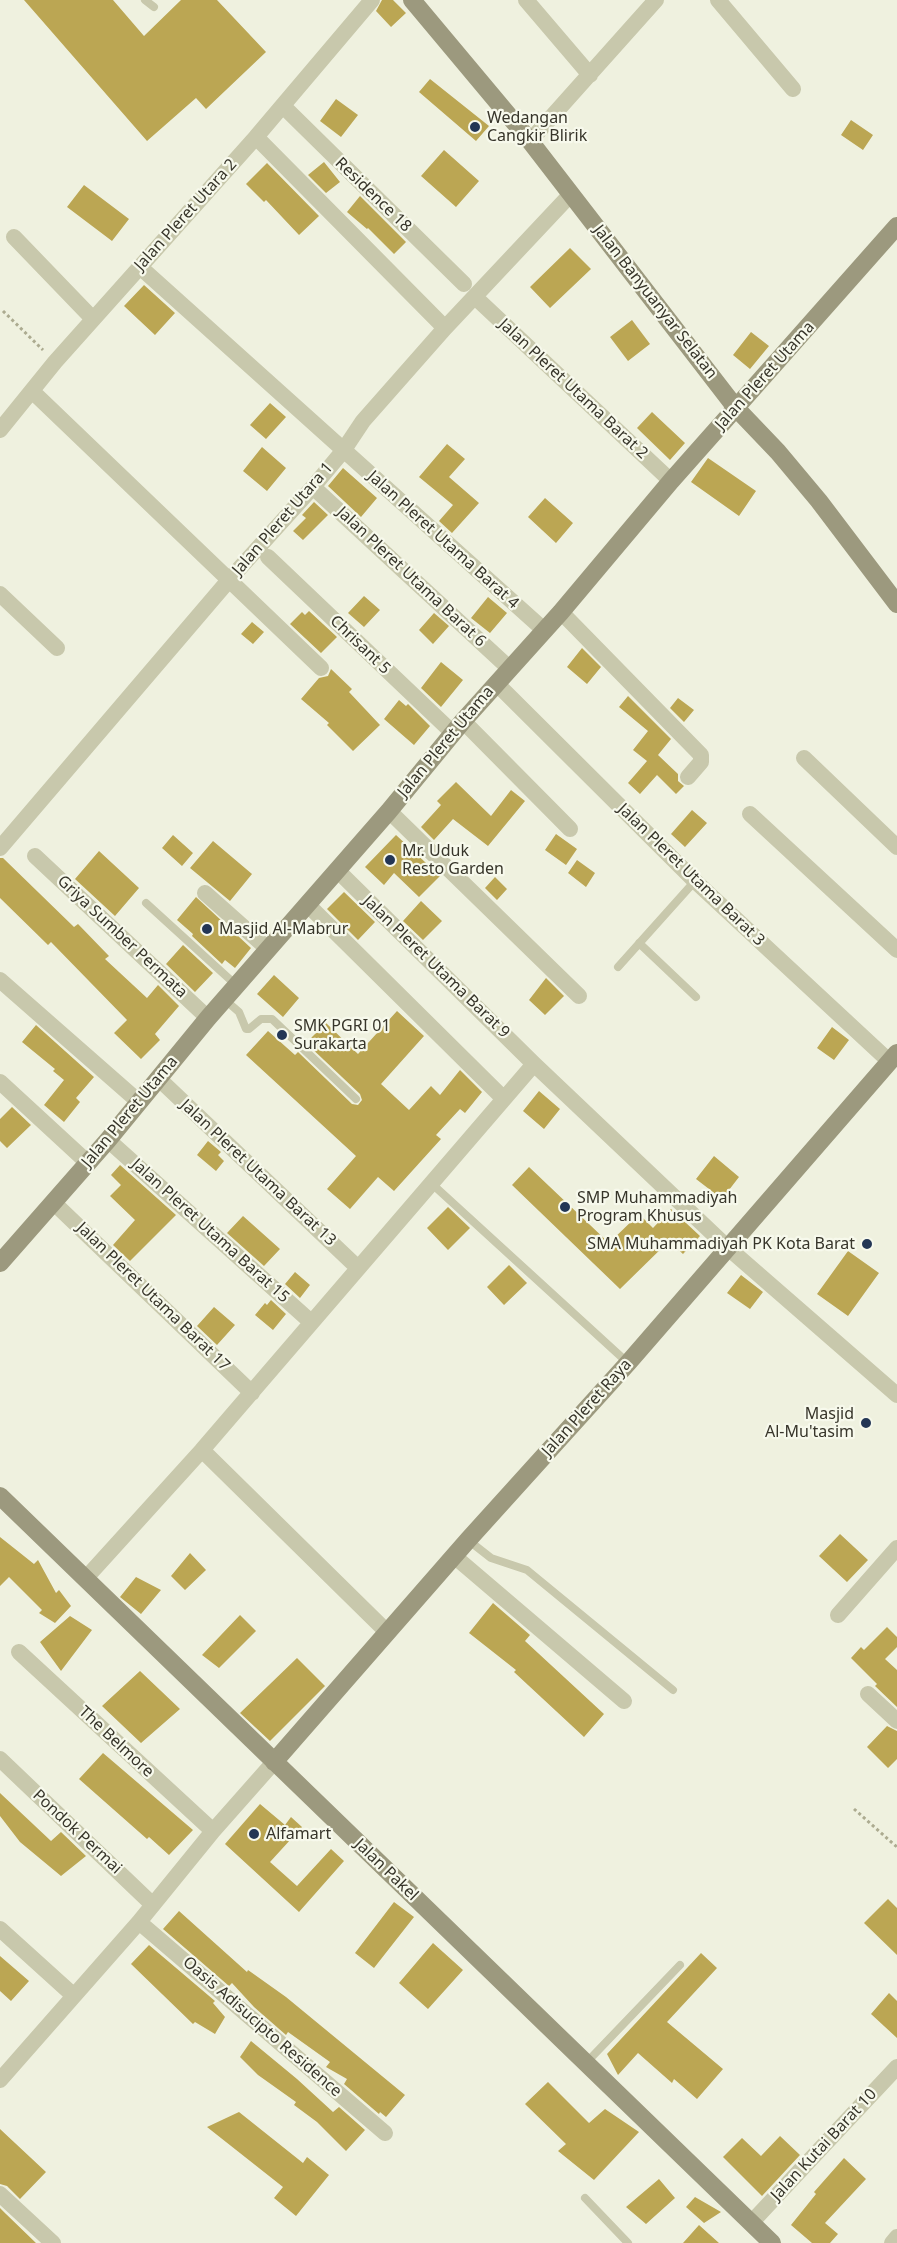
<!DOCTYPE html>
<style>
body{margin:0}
canvas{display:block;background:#eff1df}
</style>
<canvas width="897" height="2243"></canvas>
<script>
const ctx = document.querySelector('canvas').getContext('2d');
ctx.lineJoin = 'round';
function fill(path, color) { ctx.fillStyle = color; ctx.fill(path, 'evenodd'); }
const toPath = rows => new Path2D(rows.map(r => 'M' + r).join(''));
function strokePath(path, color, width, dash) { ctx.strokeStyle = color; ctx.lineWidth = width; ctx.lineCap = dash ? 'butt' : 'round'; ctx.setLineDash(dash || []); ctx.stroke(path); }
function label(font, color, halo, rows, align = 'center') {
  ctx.font = font + ' "Noto Sans",sans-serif'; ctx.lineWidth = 4.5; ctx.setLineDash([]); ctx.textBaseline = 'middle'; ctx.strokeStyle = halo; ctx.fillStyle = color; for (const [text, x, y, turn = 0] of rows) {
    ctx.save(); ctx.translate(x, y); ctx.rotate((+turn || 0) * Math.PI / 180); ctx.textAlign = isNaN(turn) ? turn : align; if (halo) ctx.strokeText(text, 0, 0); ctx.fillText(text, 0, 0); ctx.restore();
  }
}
const building = toPath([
 [24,0,113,0,144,36,181,0,217,0,266,52,206,109,196,98,147,141],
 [382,0,393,0,406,13,391,27,376,11],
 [430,79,489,126,476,141,419,92],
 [336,99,358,115,341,137,320,121],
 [851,120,873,135,863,150,841,135],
 [444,150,479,181,456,207,421,176],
 [324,162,340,182,326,193,308,175],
 [267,163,319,216,299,235,266,200,264,202,246,184],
 [84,185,129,219,112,241,67,207],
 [360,196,406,242,394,254,368,228,367,229,347,212],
 [570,248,591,269,550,308,530,287],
 [144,285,175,313,155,335,124,306],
 [632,320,650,344,628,361,610,337],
 [751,332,769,346,750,369,733,355],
 [270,403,286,417,266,439,250,425],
 [652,412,685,443,670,460,637,428],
 [447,444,465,459,449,477,479,503,452,533,439,521,453,505,419,477],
 [262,447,286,468,267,491,243,471],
 [708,458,756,491,739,516,691,482],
 [343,468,377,498,361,517,328,486],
 [545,498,573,523,556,543,528,517],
 [314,502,328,515,303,540,293,531,306,518,302,515],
 [364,596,380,610,364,627,348,613],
 [488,597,507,613,490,633,471,618],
 [309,611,337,637,321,653,290,624,302,612,305,615],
 [434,613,449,626,433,644,419,630],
 [252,622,264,632,253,644,241,634],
 [582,648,601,667,587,684,567,667],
 [441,662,463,680,441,707,421,688],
 [331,669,352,689,349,692,380,725,353,751,327,725,329,723,301,699,319,678,328,676],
 [628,696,671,739,658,755,678,774,678,781,684,786,676,794,657,775,640,794,628,783,647,761,633,750,648,731,619,707],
 [678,698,694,710,684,722,670,708],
 [399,700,406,706,408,704,430,726,414,745,384,719],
 [456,782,491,816,511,790,525,801,488,846,453,819,434,840,421,827,441,805,437,801],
 [692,810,707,823,685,847,671,834],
 [556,834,577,849,566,865,545,850],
 [173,835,193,853,182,866,162,848],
 [396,835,440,876,419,897,394,873,384,885,365,867],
 [213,841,252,874,230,901,190,868],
 [99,851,139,888,115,916,75,879],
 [0,858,3,858,74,927,78,924,109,956,105,959,147,998,158,985,179,1006,155,1034,160,1040,141,1059,114,1033,127,1020,51,942,48,945,0,898],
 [577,860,595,873,586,887,568,873],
 [495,877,507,889,497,900,485,888],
 [344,892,375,922,358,940,327,909],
 [196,897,251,948,235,968,225,960,222,964,192,936,193,934,177,920],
 [421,901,442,921,423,940,403,921],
 [183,945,213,973,195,992,166,964],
 [274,975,299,998,283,1017,257,994],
 [546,978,564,996,545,1015,529,1000],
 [397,1011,424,1036,381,1084,409,1110,431,1086,440,1095,460,1070,482,1092,465,1113,460,1109,436,1135,441,1139,394,1191,378,1177,350,1209,327,1189,356,1156,246,1055,268,1031,295,1055,298,1052,352,1104,358,1105,362,1100,360,1094,306,1043,326,1023,358,1054],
 [36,1025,94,1077,76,1098,80,1102,64,1122,44,1105,64,1080,53,1071,55,1069,22,1042],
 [832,1027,849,1040,834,1060,817,1048],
 [539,1091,560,1109,544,1129,523,1111],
 [12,1107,31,1125,7,1148,0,1141,0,1119],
 [208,1141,221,1152,218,1155,224,1161,216,1171,197,1155],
 [714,1156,739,1177,722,1199,696,1179],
 [120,1165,176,1215,130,1261,113,1245,135,1220,110,1196,121,1185,111,1175],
 [529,1167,609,1243,639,1214,653,1228,671,1209,700,1236,683,1254,669,1241,620,1289,512,1185],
 [448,1207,470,1228,448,1250,427,1228],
 [243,1216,280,1249,264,1266,227,1233],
 [848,1251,879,1273,848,1316,817,1294],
 [509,1265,527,1283,504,1305,487,1287],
 [295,1272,310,1285,300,1298,285,1284],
 [741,1275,763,1292,750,1309,727,1293],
 [271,1300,286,1314,273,1330,255,1315,265,1303,267,1305],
 [214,1307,235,1325,217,1345,197,1326],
 [840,1534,868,1560,847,1582,819,1556],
 [0,1537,34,1564,38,1560,56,1593,59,1590,71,1606,55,1623,39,1613,42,1610,9,1577,0,1586],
 [190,1553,206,1570,185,1590,171,1576],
 [136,1577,161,1590,141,1614,120,1597],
 [493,1603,530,1635,525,1641,604,1714,584,1737,514,1672,516,1670,469,1633],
 [240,1615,256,1631,219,1668,202,1655],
 [70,1616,92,1630,61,1671,40,1642],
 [887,1627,897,1637,897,1647,885,1659,897,1670,897,1707,875,1686,877,1684,851,1658,861,1647,864,1650],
 [297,1658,325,1686,270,1741,240,1713],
 [140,1671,180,1709,141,1743,102,1706],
 [887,1726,897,1731,897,1759,888,1768,867,1747],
 [103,1753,193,1830,169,1855,149,1837,147,1839,79,1779],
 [0,1793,51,1841,61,1832,86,1856,61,1876,20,1842,0,1816],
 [260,1804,285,1825,291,1817,302,1827,270,1862,297,1886,331,1849,344,1861,299,1912,225,1844],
 [888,1899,897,1908,897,1955,864,1923],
 [394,1902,414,1917,374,1968,355,1953],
 [179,1911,247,1972,248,1970,286,1997,405,2095,386,2117,380,2112,379,2114,344,2084,347,2079,326,2067,330,2062,288,2032,286,2035,254,2007,232,1983,229,1986,163,1929],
 [433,1943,463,1970,428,2009,399,1983],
 [149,1945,215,2001,213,2003,225,2017,215,2034,195,2022,193,2024,131,1964],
 [701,1953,717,1968,667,2022,723,2069,697,2099,674,2079,672,2083,638,2053,618,2075,607,2054],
 [0,1956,29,1981,11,2001,0,1991],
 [889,1993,897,2001,897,2038,871,2014],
 [251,2041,297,2079,333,2112,339,2107,365,2130,346,2151,317,2122,294,2105,296,2102,258,2075,240,2057],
 [548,2082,589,2123,605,2109,639,2132,594,2180,558,2151,566,2144,525,2104],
 [239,2112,303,2163,307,2157,329,2175,296,2216,274,2198,283,2187,207,2127],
 [0,2129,46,2172,20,2199,7,2186,0,2184],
 [780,2136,800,2155,762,2196,723,2157,742,2138,761,2156],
 [844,2158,866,2179,825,2223,838,2234,830,2243,812,2243,791,2225,816,2194,814,2192],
 [659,2179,675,2198,646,2224,626,2207],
 [695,2197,721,2212,704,2223,686,2207],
 [0,2208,6,2214,36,2243,0,2243],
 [699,2225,719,2243,683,2243]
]);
const path = toPath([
 [3,311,43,350],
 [854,1809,897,1847]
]);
const lane = toPath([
 [145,0,154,7],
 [146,903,236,985],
 [639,943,696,997],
 [618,967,695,881],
 [224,999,239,1012,246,1029,249,1029,261,1019,272,1019,356,1099],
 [431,1183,628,1363],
 [468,1540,491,1558,527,1570,673,1690],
 [586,2063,680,1965],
 [585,2198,628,2243]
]);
const street = toPath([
 [526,0,590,75],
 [718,0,793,89],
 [283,106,464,284],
 [256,137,445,328],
 [530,141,656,0],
 [14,237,93,319],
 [140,267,544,630],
 [475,297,671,481],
 [33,392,321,668],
 [0,430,55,362,256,137,372,0],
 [313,487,509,668],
 [268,557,453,733],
 [0,594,57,648],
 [561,612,701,755,701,762,688,777],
 [496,683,695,881,890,1062],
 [463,721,570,829],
 [804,758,897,847],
 [389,811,579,996],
 [750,814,897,950],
 [0,848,229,580,313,487,343,451,363,421,445,328,571,194],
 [35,856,208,1018],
 [337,870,534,1064,727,1247,897,1395],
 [205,893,268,949],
 [308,905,503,1098],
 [0,980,139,1102],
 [158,1078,357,1267],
 [0,1082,88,1163],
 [108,1140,311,1322],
 [53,1202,252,1393],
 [454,1556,624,1701],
 [85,1579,202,1450],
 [838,1615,897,1548],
 [387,1632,202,1450,534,1064],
 [19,1652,213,1831],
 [868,1694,897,1721],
 [0,1759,153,1905],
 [139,1922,385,2133],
 [0,1929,73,1995],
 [0,2080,139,1922,213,1831,274,1762],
 [0,2194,53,2243],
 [751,2223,897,2067],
 [892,2243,897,2237]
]);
const secondary = toPath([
 [412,0,530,141,736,408,778,452,819,501,897,604],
 [0,1263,108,1140,208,1018,389,811,463,721,561,612,671,481,897,226],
 [0,1496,772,2243],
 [274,1762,468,1540,628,1363,897,1053]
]);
const markers = [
 [475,127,6,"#233655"],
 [390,860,6,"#233655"],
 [207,929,6,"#233655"],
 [282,1035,6,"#233655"],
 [565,1207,6,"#233655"],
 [867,1244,6,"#233655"],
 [866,1423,6,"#233655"],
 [254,1834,6,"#233655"]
];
const poiNames = [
 ["Wedangan",487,118],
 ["Cangkir Blirik",487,136],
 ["Mr. Uduk",402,851],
 ["Resto Garden",402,869],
 ["Masjid Al-Mabrur",219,929],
 ["SMK PGRI 01",294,1026],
 ["Surakarta",294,1044],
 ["SMP Muhammadiyah",577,1198],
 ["Program Khusus",577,1216],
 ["SMA Muhammadiyah PK Kota Barat",855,1244,"right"],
 ["Masjid",854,1414,"right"],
 ["Al-Mu'tasim",854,1432,"right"],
 ["Alfamart",266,1834]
];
const streetNames = [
 ["Residence 18",373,195,44],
 ["Jalan Pleret Utara 2",186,215,-48],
 ["Jalan Banyuanyar Selatan",655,302,52],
 ["Jalan Pleret Utama",765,376,-48],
 ["Jalan Pleret Utama Barat 2",573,389,43],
 ["Jalan Pleret Utara 1",283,519,-49],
 ["Jalan Pleret Utama Barat 4",443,540,42],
 ["Jalan Pleret Utama Barat 6",411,577,43],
 ["Chrisant 5",360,645,44],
 ["Jalan Pleret Utama",446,742,-50],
 ["Jalan Pleret Utama Barat 3",691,875,44],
 ["Griya Sumber Permata",122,937,43],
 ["Jalan Pleret Utama Barat 9",436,967,44],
 ["Jalan Pleret Utama",130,1112,-50],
 ["Jalan Pleret Utama Barat 13",258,1173,43],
 ["Jalan Pleret Utama Barat 15",210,1231,42],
 ["Jalan Pleret Utama Barat 17",153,1297,44],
 ["Jalan Pleret Raya",587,1408,-48],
 ["The Belmore",116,1742,43],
 ["Pondok Permai",77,1832,43],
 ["Jalan Pakel",386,1870,44],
 ["Oasis Adisucipto Residence",262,2027,41],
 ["Jalan Kutai Barat 10",824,2145,-47]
];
fill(building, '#bba653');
strokePath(path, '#acab90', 3, [3, 3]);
strokePath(lane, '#c8c8ac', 8);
strokePath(street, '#c8c8ac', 16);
strokePath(secondary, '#9c997e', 18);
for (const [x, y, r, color] of markers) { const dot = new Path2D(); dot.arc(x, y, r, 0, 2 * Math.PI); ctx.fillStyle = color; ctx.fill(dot); strokePath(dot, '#f7f9ec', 2); }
label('16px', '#37352a', '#f7f9ec', poiNames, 'left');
label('16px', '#37352a', '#f7f9ec', streetNames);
</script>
